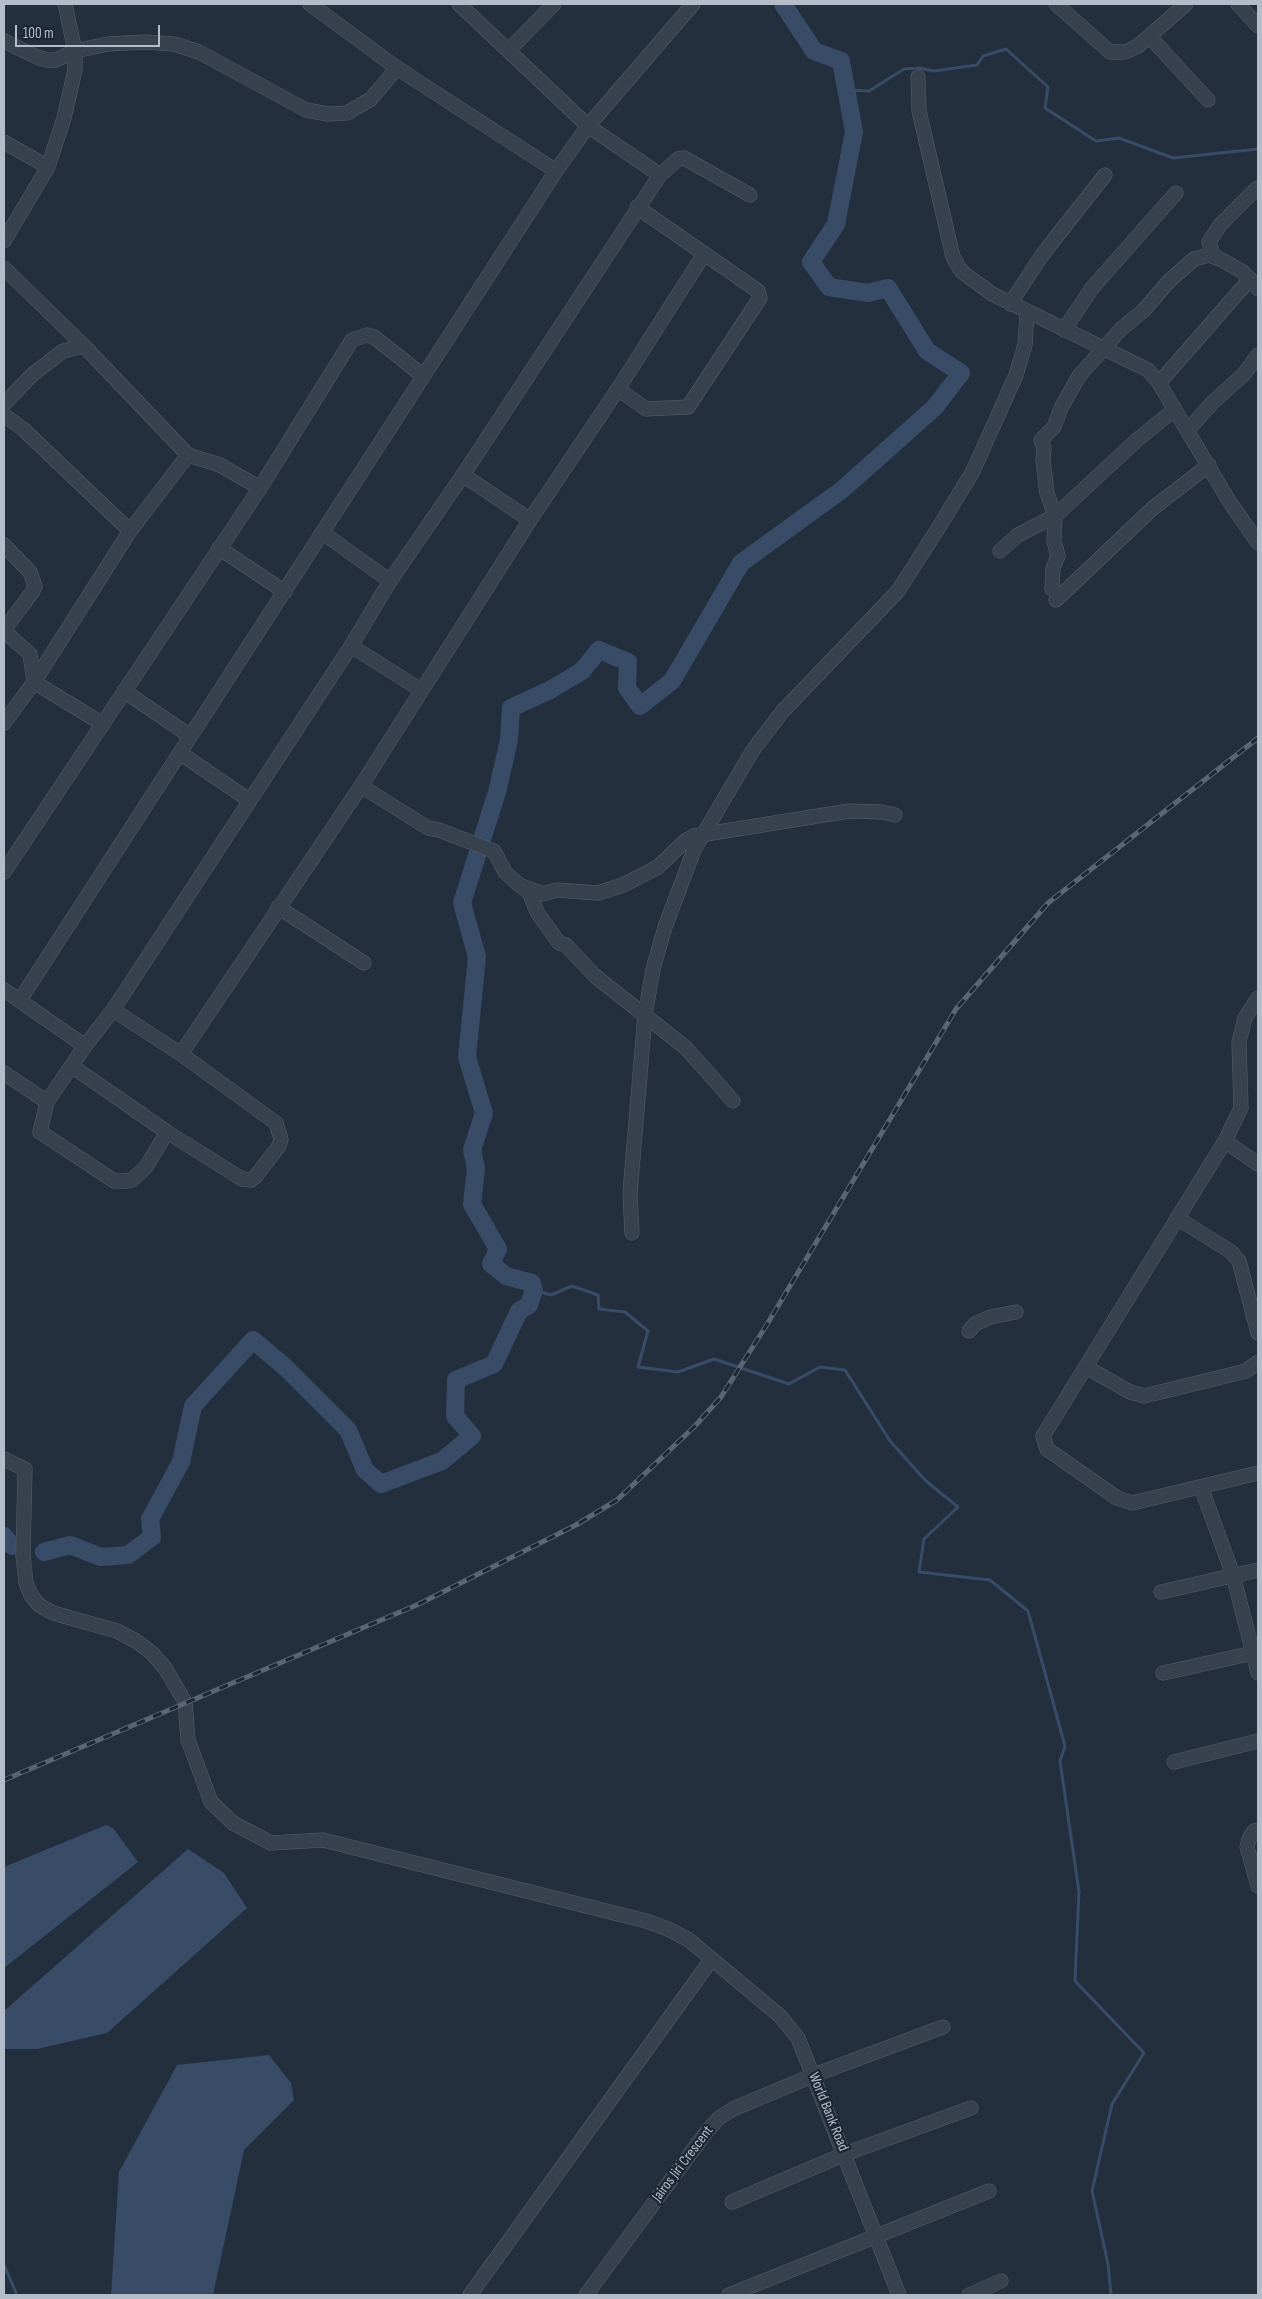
<!DOCTYPE html>
<style>
body{margin:0}
#map{position:relative;width:1262px;height:2299px;overflow:hidden;background:#242f3e;font-family:"Sofia Sans Condensed",sans-serif}
canvas{display:block}
.frame{position:absolute;inset:0;border:5px solid #b4bcc9;pointer-events:none}
.scale{position:absolute;left:15px;top:25px;width:145px;height:22px;box-sizing:border-box;border:2px solid #b4bcc9;border-top:0;padding-left:6px;font-size:15px;line-height:18px;white-space:nowrap;color:#b4bcc9;-webkit-text-stroke:4px #1d2633;paint-order:stroke}
</style>
<div id="map">
<canvas width="1262" height="2299"></canvas>
<div class="frame"></div>
<div class="scale">100 m</div>
</div>
<script>
const ctx = document.querySelector('canvas').getContext('2d');
ctx.lineJoin = 'round';
function fill(path, color) { ctx.fillStyle = color; ctx.fill(path, 'evenodd'); }
const toPath = rows => new Path2D(rows.map(r => 'M' + r).join(''));
function strokePath(path, color, width, dash) { ctx.strokeStyle = color; ctx.lineWidth = width; ctx.lineCap = dash ? 'butt' : 'round'; ctx.setLineDash(dash || []); ctx.stroke(path); }
function label(font, color, halo, rows, align = 'center') {
  ctx.font = font + ' "Sofia Sans Condensed",sans-serif'; ctx.lineWidth = 4.5; ctx.setLineDash([]); ctx.textBaseline = 'middle'; ctx.strokeStyle = halo; ctx.fillStyle = color; for (const [text, x, y, turn = 0] of rows) {
    ctx.save(); ctx.translate(x, y); ctx.rotate((+turn || 0) * Math.PI / 180); ctx.textAlign = isNaN(turn) ? turn : align; if (halo) ctx.strokeText(text, 0, 0); ctx.fillText(text, 0, 0); ctx.restore();
  }
}
const water = toPath([
 [106,1825,113,1828,138,1862,4,1968,4,1867],
 [188,1849,224,1873,247,1908,107,2033,37,2049,4,2049,4,2011],
 [269,2055,291,2083,294,2100,244,2150,213,2295,111,2295,119,2172,177,2065]
]);
const stream = toPath([
 [847,90,869,91,904,69,919,68,934,71,977,65,983,56,1006,49,1048,87,1045,108,1096,141,1119,138,1173,158,1258,149],
 [534,1290,551,1295,572,1286,598,1295,599,1309,625,1312,648,1331,638,1367,678,1372,714,1359,789,1384,820,1367,845,1370,890,1441,926,1481,958,1507,924,1539,919,1572,990,1580,1028,1611,1065,1746,1060,1761,1079,1892,1075,1981,1144,2053,1112,2104,1092,2191,1108,2264,1111,2295],
 [4,2265,17,2295]
]);
const river = toPath([
 [4,1536,12,1546],
 [44,1552,70,1545,101,1557,128,1555,152,1537,150,1519,181,1462,193,1406,253,1340,285,1367,348,1430,365,1470,381,1484,442,1461,472,1436,455,1416,456,1380,494,1364,519,1311,529,1305,534,1290,532,1283,506,1276,491,1264,498,1249,472,1204,476,1168,472,1150,484,1113,467,1057,477,957,462,903,497,792,509,740,511,708,550,690,582,671,599,650,628,662,627,688,640,706,672,681,741,563,843,489,935,407,961,373,927,351,888,288,868,293,829,287,811,262,836,224,854,132,841,61,814,51,783,4]
]);
const minor = toPath([
 [310,4,397,68,556,171],
 [459,4,588,126,660,175,678,159,684,158,750,195],
 [1056,4,1110,52,1125,52,1138,46,1186,4],
 [1238,4,1258,26],
 [1149,36,1208,100],
 [4,41,37,57,47,60,56,60,75,51,108,44,146,42,174,44,199,52,306,110,328,114,347,113,371,99,397,68],
 [509,50,554,4],
 [918,77,919,111,953,257,961,271,992,294,1148,370,1159,383,1229,501,1258,543],
 [4,142,48,167],
 [4,241,48,167,64,118,75,70,75,51,65,4],
 [1214,257,1209,242,1220,225,1257,188],
 [4,268,84,346],
 [1010,304,1042,255,1105,175],
 [1064,330,1092,288,1176,193],
 [1159,383,1250,279],
 [618,389,704,254],
 [4,404,33,374,63,351,84,346,188,455],
 [4,415,23,429,130,531],
 [1188,430,1213,402,1244,374,1258,355],
 [463,475,530,520],
 [260,488,352,340,367,335,374,337,422,375],
 [323,533,390,581],
 [4,545,30,572,35,586,33,591,4,630],
 [219,548,285,592],
 [1000,551,1018,535,1055,516,1137,440,1175,409],
 [1052,589,1053,568,1058,556,1054,541,1055,516,1047,493,1043,460,1044,448,1041,440,1054,427,1061,408,1079,376,1121,329,1144,310,1169,281,1194,259,1209,255,1222,260,1243,272,1258,289],
 [1056,600,1153,508,1209,465],
 [4,631,30,654,34,682],
 [351,646,421,690],
 [34,682,101,723],
 [124,691,190,736],
 [4,723,34,682,130,531,188,455,220,465,260,488,4,872],
 [180,753,249,800],
 [361,786,428,828,439,830,494,851,505,872,519,885,543,894,557,890,598,893,623,885,658,867,685,841,694,836,849,811,881,812,895,815],
 [522,887,529,892,537,912,559,943,566,945,595,976,686,1048,733,1101],
 [278,907,364,963],
 [4,990,85,1046],
 [1258,998,1245,1018,1239,1042,1241,1108,1225,1141,1043,1436,1047,1449,1117,1498,1132,1503,1258,1473],
 [20,1000,556,171,588,126,693,4],
 [113,1010,181,1054],
 [73,1067,167,1132,242,1179,251,1180,255,1177,279,1146,281,1139,276,1123,181,1054,361,786,530,520,618,389,646,409,688,407,760,298,758,291,637,207],
 [4,1073,47,1102],
 [167,1132,146,1167,132,1180,125,1181,114,1181,40,1132,47,1102,85,1046,113,1010,351,646,390,581,463,475,660,175],
 [1225,1141,1258,1164],
 [1177,1218,1230,1251,1239,1261,1258,1333],
 [632,1233,630,1193,645,1015,653,969,665,927,694,850,753,750,782,712,898,591,939,527,973,471,1016,375,1025,345,1027,313],
 [969,1331,975,1324,990,1317,1016,1312],
 [1086,1367,1130,1392,1144,1396,1246,1371,1258,1362],
 [4,1459,25,1469,23,1555,26,1583,31,1595,39,1605,53,1613,117,1631,136,1641,152,1653,165,1668,185,1702,188,1740,211,1802,233,1823,271,1843,323,1840,646,1921,668,1929,689,1940,780,2016,798,2038,899,2295],
 [1201,1487,1233,1575,1258,1673],
 [1161,1592,1258,1570],
 [1163,1673,1258,1652],
 [1174,1762,1258,1741],
 [1258,1830,1254,1831,1249,1839,1247,1847,1258,1886],
 [732,2202,845,2154,971,2108],
 [470,2295,711,1960],
 [586,2295,707,2131,719,2118,733,2109,814,2075,943,2027],
 [729,2295,989,2191],
 [969,2295,1001,2281]
]);
const rail = toPath([
 [4,1780,419,1604,576,1525,617,1500,694,1427,721,1397,766,1326,956,1009,1048,903,1258,738]
]);
const streetNames = [
 ["World Bank Road",828,2112,68],
 ["Jairos Jiri Crescent",683,2164,-53]
];
fill(water, '#394c67');
strokePath(stream, '#394c67', 3);
strokePath(river, '#394c67', 18);
strokePath(minor, '#565f6c', 15);
strokePath(minor, '#38414e', 14);
strokePath(rail, '#5a6575', 5);
strokePath(rail, '#1d2633', 3, [9]);
label('15px', '#b4bcc9', '#1d2633', streetNames);
</script>
